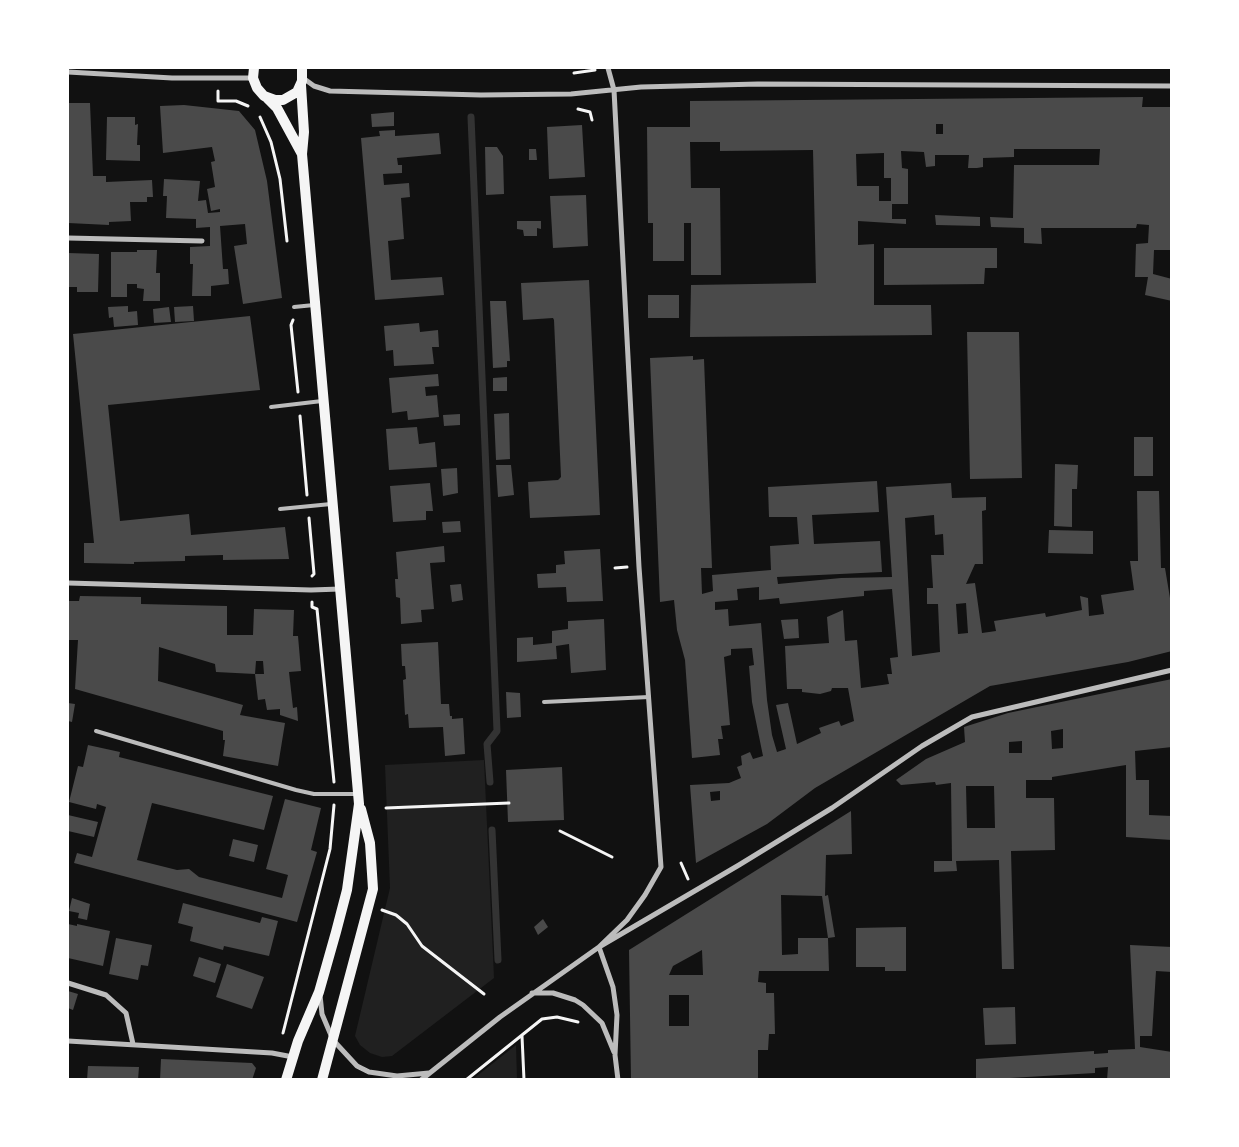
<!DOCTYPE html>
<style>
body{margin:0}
#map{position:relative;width:1239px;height:1147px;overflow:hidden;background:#111;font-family:"Asap Condensed",sans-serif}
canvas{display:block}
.frame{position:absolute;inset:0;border:69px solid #fff;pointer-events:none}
</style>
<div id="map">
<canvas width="1239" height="1147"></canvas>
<div class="frame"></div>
</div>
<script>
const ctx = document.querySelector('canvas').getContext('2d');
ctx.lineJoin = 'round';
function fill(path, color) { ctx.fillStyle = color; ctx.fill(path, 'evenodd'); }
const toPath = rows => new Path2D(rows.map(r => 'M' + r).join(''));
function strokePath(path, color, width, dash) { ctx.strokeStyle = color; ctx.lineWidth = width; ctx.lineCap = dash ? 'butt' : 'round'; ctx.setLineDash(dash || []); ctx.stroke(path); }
const green = toPath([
 [484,760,494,978,392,1056,382,1057,370,1053,360,1045,355,1036,390,888,385,765],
 [516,1045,517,1079,473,1079]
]);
const stream = toPath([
 [471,117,497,731,487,744,490,782],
 [492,830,498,960]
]);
const building = toPath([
 [1143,97,1142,107,1172,107,1172,250,1154,250,1153,274,1172,279,1172,301,1145,295,1148,277,1135,277,1136,244,1148,243,1149,225,1137,224,1136,228,1041,228,1042,244,1024,243,1024,228,991,227,990,217,1013,218,1014,165,1099,165,1100,149,1014,149,1014,157,983,158,983,167,977,168,968,168,969,155,935,155,935,166,926,167,924,152,901,151,902,168,908,169,908,204,892,204,892,219,906,219,906,224,858,221,858,245,874,244,874,305,931,305,932,335,690,337,691,285,816,283,813,150,720,151,720,142,690,142,691,188,720,188,721,275,691,275,691,223,684,223,684,261,653,261,653,223,648,223,647,127,690,127,690,101],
 [936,124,943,124,943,134,936,134],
 [884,153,884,178,891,178,891,201,879,201,879,186,857,186,856,154],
 [68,103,90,103,93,176,106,176,106,182,152,180,153,197,147,197,147,202,130,202,131,221,109,222,109,225,68,223],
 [184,105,239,111,255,130,267,181,282,298,243,304,234,246,247,244,245,224,220,226,223,269,228,269,229,284,211,286,211,296,192,296,193,264,190,264,190,247,210,246,210,227,196,228,196,219,166,218,167,196,163,196,164,179,200,181,198,201,206,200,208,213,220,212,220,209,211,211,207,189,215,187,211,162,215,161,212,147,163,153,160,106],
 [394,112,394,126,372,127,371,114],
 [107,117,135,117,135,125,138,124,137,145,140,145,140,161,106,160],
 [582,125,585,177,549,179,547,127],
 [395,130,395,136,439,133,441,154,397,158,398,165,402,165,402,173,383,174,384,185,409,183,410,197,401,198,404,239,388,241,391,280,442,277,444,295,375,300,361,138,380,136,379,131],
 [485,147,497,147,503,156,504,194,486,195],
 [529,149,536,149,537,160,529,160],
 [586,195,588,246,553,248,550,196],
 [935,215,980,217,980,226,936,225],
 [517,221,541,221,541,229,537,228,537,236,524,236,523,230,517,229],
 [884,248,997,248,997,268,985,268,984,284,884,285],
 [137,250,157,250,156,273,160,273,160,301,143,301,144,289,137,288,137,284,127,284,127,297,111,297,111,252,137,252],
 [68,253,99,254,98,292,77,292,77,287,68,287],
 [589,280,600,515,530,518,528,482,558,480,561,477,554,320,553,318,523,320,521,283],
 [648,295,679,295,679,318,648,318],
 [490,301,506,301,510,361,507,361,507,367,493,368],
 [128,306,128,312,137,311,138,325,114,327,113,317,109,318,108,307],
 [193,306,194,321,175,322,174,307],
 [169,307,171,322,154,323,153,309],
 [250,316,260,390,108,405,120,521,189,514,191,535,285,527,289,559,223,560,223,555,185,556,185,561,134,562,134,564,84,563,84,543,94,543,73,334],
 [419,323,420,332,438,330,439,347,432,347,434,364,394,366,393,350,386,351,384,326],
 [967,332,1019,332,1022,478,970,479],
 [693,356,693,360,704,359,712,568,701,568,702,594,713,591,712,575,771,570,770,546,799,544,797,517,769,517,768,487,877,481,879,512,812,515,814,544,880,541,882,572,777,577,778,584,841,578,892,577,886,487,951,483,952,498,986,497,986,510,982,511,983,564,975,564,966,584,975,583,982,633,996,631,994,621,1045,613,1046,617,1082,610,1080,596,1088,598,1089,616,1104,614,1101,595,1134,590,1130,561,1138,561,1137,491,1159,491,1161,568,1165,568,1172,610,1172,651,1128,662,990,686,815,788,767,824,696,863,690,785,729,783,741,778,737,767,742,765,741,756,750,752,753,759,763,756,752,702,749,666,754,665,752,648,731,649,731,655,724,657,730,725,721,726,723,739,718,739,720,755,692,758,685,660,677,630,674,600,660,602,650,358],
 [934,515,935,535,943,534,944,555,931,555,933,588,927,588,927,604,938,604,940,652,912,656,905,518],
 [759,587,759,600,779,598,780,604,864,596,864,591,892,589,898,657,890,658,892,674,887,674,889,684,861,688,857,640,845,641,843,610,827,617,829,643,785,646,787,689,802,689,802,692,820,694,831,691,832,688,848,688,854,721,841,726,839,721,819,728,821,733,797,744,788,703,776,705,786,749,777,752,772,735,767,700,761,623,729,626,728,609,715,610,715,602,738,600,737,589],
 [966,603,968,633,958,634,956,604],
 [720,791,720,800,711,801,710,792],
 [438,374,439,386,425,387,426,396,437,395,439,417,408,420,407,411,392,413,389,378],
 [507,377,507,391,493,391,493,378],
 [509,413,510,459,496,460,494,414],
 [460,414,460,425,444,426,443,415],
 [417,427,419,444,435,442,437,467,389,470,386,429],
 [1134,437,1153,437,1153,476,1134,476],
 [1055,464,1078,465,1077,489,1072,489,1072,527,1054,526],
 [496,465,511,465,514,495,498,497],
 [457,468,458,493,443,496,441,469],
 [430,483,433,511,426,511,426,520,393,522,390,486],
 [460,521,461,532,443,533,442,522],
 [1049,530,1093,531,1093,554,1048,553],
 [444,546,445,562,430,563,434,609,421,610,422,622,401,624,400,598,396,597,395,579,398,579,396,552],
 [600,549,603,601,567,602,566,587,538,588,537,574,556,573,556,565,565,564,564,551],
 [461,584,463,600,452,602,450,585],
 [80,596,141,597,141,604,227,606,227,635,253,635,254,609,294,610,293,636,298,636,301,671,289,672,293,708,297,707,298,721,280,715,280,709,267,710,265,699,258,700,255,674,264,674,263,661,256,661,255,674,216,672,215,664,159,647,158,681,243,705,240,715,285,723,278,766,223,756,225,740,223,740,223,731,75,689,78,640,68,640,68,601,79,601],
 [604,619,606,670,571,673,569,644,556,646,557,659,517,662,517,638,533,637,533,645,552,643,552,631,568,629,568,621],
 [798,619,799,638,784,639,781,620],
 [438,642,441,704,449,704,450,716,452,716,452,719,463,718,465,754,445,756,443,727,409,728,408,714,405,715,403,680,406,679,405,666,402,666,401,644],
 [1172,679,1172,747,1135,751,1136,780,1149,780,1149,815,1172,816,1172,840,1126,837,1126,765,1052,777,1052,780,1026,780,1026,798,1054,798,1055,850,1011,851,1014,969,1002,969,999,860,956,861,957,871,934,872,934,861,952,861,951,783,936,785,935,782,901,785,896,780,926,759,965,742,964,727,1008,713],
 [1063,729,1063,748,1052,749,1051,731],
 [1022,741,1022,753,1009,753,1009,742],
 [966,786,994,786,995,828,967,828],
 [506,692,520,693,521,717,507,718],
 [68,703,75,704,72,722,68,721],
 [88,745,120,752,119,757,273,796,264,830,152,803,137,860,177,870,189,869,199,877,282,898,288,875,266,869,285,799,321,808,311,850,317,852,297,922,74,863,77,853,92,857,106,807,97,804,96,809,69,802,78,766,83,767],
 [562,767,564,820,508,822,506,770],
 [851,811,852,854,826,855,825,896,828,895,835,937,828,938,829,971,759,971,758,982,766,983,766,993,774,993,775,1034,769,1034,768,1050,758,1050,758,1080,631,1080,629,950],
 [781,895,822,896,828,938,798,938,798,954,782,955],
 [702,950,703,975,669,975,673,966],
 [669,995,689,995,689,1026,669,1026],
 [68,815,98,822,94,837,68,831],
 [233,839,258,845,254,862,229,856],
 [72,898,90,904,87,920,78,918,79,913,69,911],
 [183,903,260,923,262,917,278,921,269,956,224,946,223,950,190,941,193,927,178,923],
 [543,919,548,927,538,935,534,927],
 [68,924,77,926,77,924,110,931,103,966,68,958],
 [906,927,906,971,885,971,885,967,856,967,856,928],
 [116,938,152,945,148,966,141,965,138,980,109,974],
 [1130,945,1172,947,1172,972,1156,971,1152,1036,1140,1036,1140,1047,1172,1052,1172,1080,1107,1080,1108,1067,1095,1068,1095,1073,976,1080,976,1059,1094,1051,1094,1054,1108,1053,1108,1050,1135,1049],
 [199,957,221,964,215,983,193,976],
 [227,964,264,977,252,1009,216,997],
 [68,991,78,994,73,1010,68,1008],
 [1015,1007,1016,1044,985,1045,983,1008],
 [161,1059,252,1063,256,1068,252,1080,160,1080],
 [88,1066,139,1067,138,1080,87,1080]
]);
const path = toPath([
 [574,73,595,70],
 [218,91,218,101,236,101,248,106],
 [578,109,590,112,592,120],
 [260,117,271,142,280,179,287,241],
 [293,320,291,325,298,392],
 [300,416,307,495],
 [309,518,314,574,312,576],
 [615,568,627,567],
 [312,602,312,607,317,609,334,782],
 [386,808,509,803],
 [560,831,612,857],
 [681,863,688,879],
 [382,910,396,915,407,924,422,946,484,994],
 [283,1033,330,849,334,805],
 [522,1036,524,1080],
 [466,1080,542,1019,557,1017,578,1022]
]);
const service = toPath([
 [294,307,314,305],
 [271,407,322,401],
 [280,509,331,504],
 [544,702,649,697],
 [96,731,296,790,314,794,356,794]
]);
const minor = toPath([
 [68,72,172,78,253,78],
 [303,78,314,86,330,91,481,95,571,94,641,87,758,84,1172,86],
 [68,238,202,241],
 [68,583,311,590,340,589],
 [599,947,627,920,645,895,661,867,639,567,614,90,608,68],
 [599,947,613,987,617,1015,615,1055,618,1080],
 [68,983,106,995,126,1013,133,1044],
 [532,993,553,993,575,1000,583,1005,602,1023,614,1052],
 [320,995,322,1014,333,1040,357,1066,369,1072,397,1076,429,1073],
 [68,1041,272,1053,293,1057],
 [421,1080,500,1017,599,947,739,865,832,808,922,746,972,717,1172,670]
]);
const secondary = toPath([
 [254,68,253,78,257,88,264,96,275,100,283,100,297,92,302,81,302,68],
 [267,98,277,108,302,154],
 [286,1080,298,1041,319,992,336,932,347,890,359,804,302,154,304,132,301,85],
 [322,1080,373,889,370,843,361,809]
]);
fill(green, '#202020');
strokePath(stream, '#333', 7);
fill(building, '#4a4a4a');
strokePath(path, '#f5f5f5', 3);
strokePath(service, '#bcbcbc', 4);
strokePath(minor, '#bcbcbc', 5);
strokePath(secondary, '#f5f5f5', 10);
</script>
